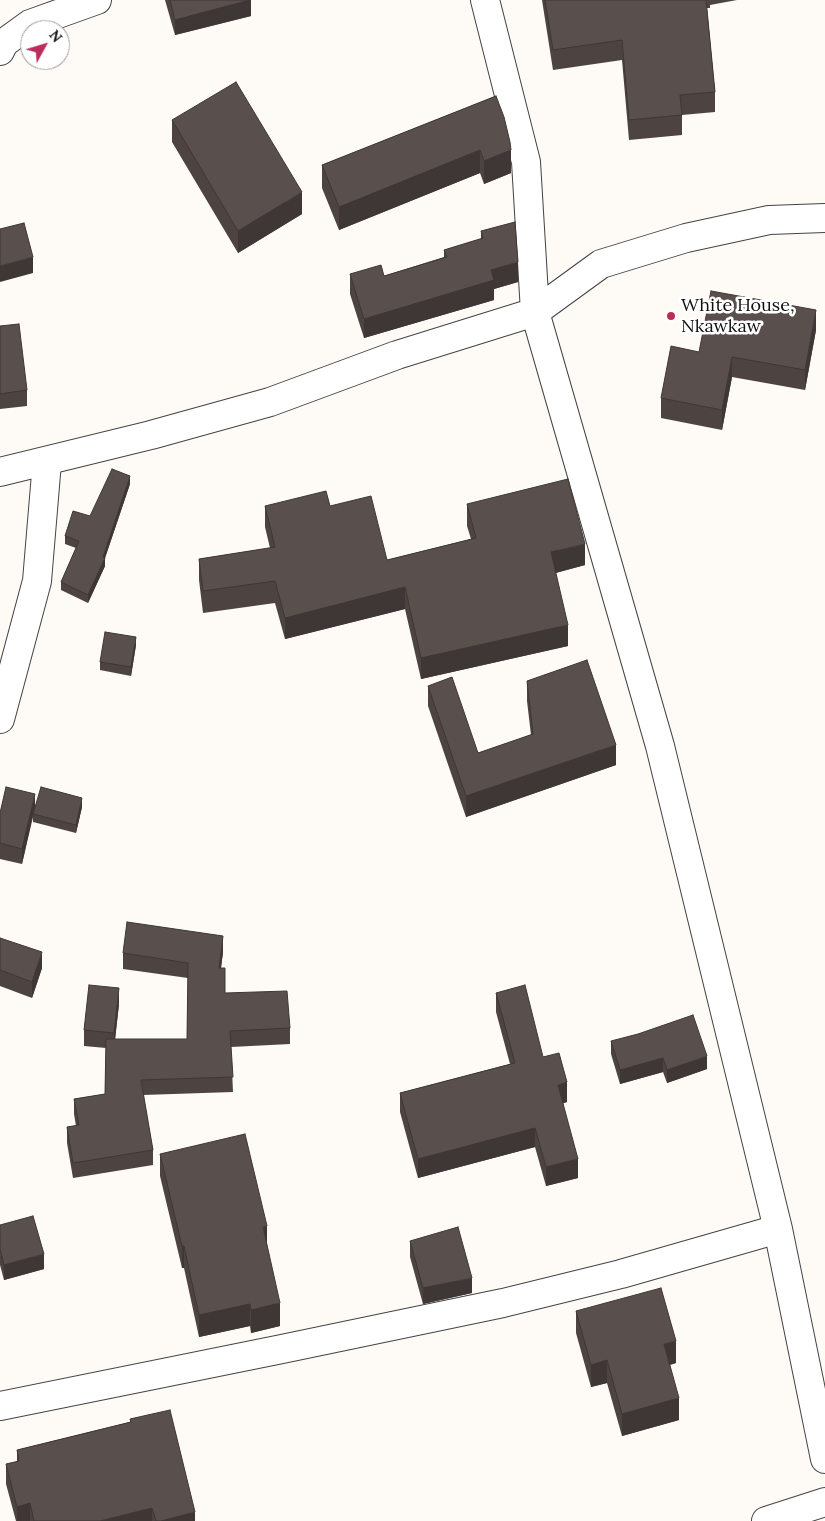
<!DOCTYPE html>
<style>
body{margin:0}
#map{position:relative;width:825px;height:1521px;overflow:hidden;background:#fefaf5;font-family:Lora,serif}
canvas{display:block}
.north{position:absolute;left:20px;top:20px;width:50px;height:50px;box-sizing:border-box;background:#fff;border:1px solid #a0a0a0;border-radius:50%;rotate:51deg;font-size:14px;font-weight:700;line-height:20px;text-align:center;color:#111}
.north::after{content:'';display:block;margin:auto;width:18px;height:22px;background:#bb2e5c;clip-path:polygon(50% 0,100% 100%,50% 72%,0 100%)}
</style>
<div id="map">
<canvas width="825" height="1521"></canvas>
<div class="north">N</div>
</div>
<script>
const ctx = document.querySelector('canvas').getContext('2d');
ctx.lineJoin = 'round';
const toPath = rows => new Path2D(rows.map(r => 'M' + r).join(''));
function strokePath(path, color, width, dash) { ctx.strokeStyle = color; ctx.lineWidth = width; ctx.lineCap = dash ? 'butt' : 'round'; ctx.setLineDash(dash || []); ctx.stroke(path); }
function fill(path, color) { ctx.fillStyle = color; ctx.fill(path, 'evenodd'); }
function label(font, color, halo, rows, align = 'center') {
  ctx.font = font + ' Lora,serif'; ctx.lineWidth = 5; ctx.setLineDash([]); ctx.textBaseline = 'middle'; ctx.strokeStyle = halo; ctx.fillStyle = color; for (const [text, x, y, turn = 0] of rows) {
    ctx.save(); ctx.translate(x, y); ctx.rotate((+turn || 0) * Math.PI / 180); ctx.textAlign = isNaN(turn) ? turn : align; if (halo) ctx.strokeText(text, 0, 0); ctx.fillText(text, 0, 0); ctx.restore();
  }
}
const minor = toPath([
 [485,0,526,162,535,312,660,746,778,1229,825,1459],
 [0,51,4,43,30,24,97,0],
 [0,472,151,435,270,402,397,355,535,312,601,264,686,238,769,220,825,218],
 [0,719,37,581,47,462],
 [0,1406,282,1349,503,1303,621,1274,778,1229],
 [766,1521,825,1502]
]);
const wall = toPath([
 [165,0,251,0,251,16,175,35],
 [542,0,737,0,710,5,710,8,707,8,715,92,715,112,682,115,682,135,629,140,622,60,553,70],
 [496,96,511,173,484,184,480,173,339,230,322,188,322,165],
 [172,120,302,214,238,253,172,142],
 [481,231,518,282,494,289,494,300,364,338,350,294,350,274,384,276,444,257,444,250,481,239],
 [0,326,27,390,27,406,0,409],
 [816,330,805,390,732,377,722,430,661,418,661,398,699,352],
 [130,484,105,558,105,566,88,603,61,590,61,582,76,548,65,544,65,536],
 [467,504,585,565,556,573,568,646,421,679,405,609,285,639,275,603,203,613,199,580,199,559,270,548,265,527,265,506,330,506,387,560,471,539,467,526],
 [136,645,131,676,100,670,100,662],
 [527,681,616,765,466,817,428,706,428,686,478,753,531,735,527,701],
 [82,807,76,833,33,822,33,817,22,864,0,859,0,813,35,808],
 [0,938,42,968,32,998,0,986],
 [223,952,221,968,225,993,290,1028,290,1044,231,1047,233,1092,143,1095,153,1150,153,1165,73,1178,67,1143,67,1127,76,1126,74,1114,74,1099,105,1094,106,1048,84,1046,84,1030,119,1004,115,1039,187,1039,188,978,123,969,123,953],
 [496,993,543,1057,567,1102,563,1103,578,1178,546,1186,535,1147,418,1178,400,1112,400,1093,510,1064,496,1012],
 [611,1041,707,1069,667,1083,663,1072,620,1084,611,1054],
 [160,1154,267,1247,280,1326,251,1333,250,1326,199,1337,184,1268,182,1268,160,1176],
 [0,1225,44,1269,4,1280,0,1265],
 [410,1241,472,1293,423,1304,410,1257],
 [576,1311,676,1363,670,1365,679,1420,622,1436,607,1383,591,1387,576,1333],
 [130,1419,195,1521,16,1521,6,1484,6,1464,17,1462,17,1450,130,1422]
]);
const shadedWall = toPath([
 [251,0,251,16,175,35,175,20],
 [480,150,480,173,339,230,339,207],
 [511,150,511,173,484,184,484,161],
 [302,192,302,214,238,253,238,231],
 [33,257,33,273,0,282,0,266],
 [518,262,518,282,494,289,494,300,364,338,364,319,491,270],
 [816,310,816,330,805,390,805,370],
 [732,357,732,377,722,430,722,410],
 [130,476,130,484,105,558,105,566,88,603,88,595,103,557],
 [585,544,585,565,551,574,551,552],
 [405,587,405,609,285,639,285,618],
 [568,625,568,646,421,679,421,658],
 [136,637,136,645,131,676,131,667],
 [616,745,616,765,466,817,466,796],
 [35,794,35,810,33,814,22,864,22,849],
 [82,798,82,807,76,833,76,825],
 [223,936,223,952,219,983,219,968],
 [42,952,42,968,32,998,32,982],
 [119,988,119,1004,114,1049,114,1033],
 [707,1056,707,1069,667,1083,667,1070],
 [663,1058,663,1072,620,1084,620,1070],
 [567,1082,567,1102,558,1105,558,1085],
 [535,1128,535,1147,418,1178,418,1159],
 [578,1159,578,1178,546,1186,546,1167],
 [267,1226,267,1249,263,1227],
 [182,1246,184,1246,184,1268,182,1268],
 [44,1254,44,1269,4,1280,4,1265],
 [472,1278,472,1293,423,1304,423,1288],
 [280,1303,280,1326,251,1333,251,1310],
 [250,1304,250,1326,199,1337,199,1315],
 [676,1341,676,1363,664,1366,664,1344],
 [607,1360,607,1383,591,1387,591,1365],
 [679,1398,679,1420,622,1436,622,1414],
 [30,1503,30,1521,17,1521,17,1507],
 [152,1508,152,1521,100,1521],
 [195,1512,195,1521,161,1521]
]);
const building = toPath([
 [170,0,250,0,175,20,170,0],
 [545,0,706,0,715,92,680,95,682,115,629,120,622,40,553,50,545,0],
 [236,82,302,192,238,231,172,120,236,82],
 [496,96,504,117,510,142,511,150,484,161,480,150,339,207,322,165,496,96],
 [515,222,518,262,491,270,494,280,364,319,350,274,381,265,384,276,447,257,444,250,483,238,481,231,515,222],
 [24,223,33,257,0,266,0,229,24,223],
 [711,291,816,310,805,370,732,357,722,410,661,398,671,346,699,352,711,291],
 [19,324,27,390,0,394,0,326,19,324],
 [112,469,130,476,103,557,105,558,88,595,61,582,79,541,65,536,73,511,90,516,112,469],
 [568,479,585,544,551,552,568,625,421,658,405,587,285,618,275,581,203,591,199,559,275,547,265,506,326,491,330,506,371,496,387,560,476,538,467,504,568,479],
 [105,632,136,637,131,667,100,662,105,632],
 [587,660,616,745,466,796,428,686,452,677,478,753,533,734,527,681,587,660],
 [6,787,35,794,22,849,0,843,0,813,6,787],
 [41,787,82,798,76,825,33,814,41,787],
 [127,922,223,936,219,968,225,968,225,993,287,991,290,1028,230,1031,233,1077,141,1080,153,1150,73,1163,67,1127,79,1125,74,1099,105,1094,106,1039,187,1039,188,963,123,953,127,922],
 [0,938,42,952,32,982,0,970,0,938],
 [89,985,119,988,114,1033,84,1030,89,985],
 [525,985,543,1057,559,1053,567,1082,558,1085,578,1159,546,1167,535,1128,418,1159,400,1093,515,1063,496,993,525,985],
 [693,1015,707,1056,667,1070,663,1058,620,1070,611,1041,638,1034,693,1015],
 [245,1134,267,1226,263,1227,280,1303,251,1310,250,1304,199,1315,184,1246,182,1246,160,1154,245,1134],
 [33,1216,44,1254,4,1265,0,1249,0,1225,33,1216],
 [458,1227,472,1278,423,1288,410,1241,458,1227],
 [661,1288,676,1341,664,1344,679,1398,622,1414,607,1360,591,1365,576,1311,661,1288],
 [170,1410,195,1512,161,1521,156,1521,152,1508,100,1521,34,1521,30,1503,17,1507,6,1464,19,1461,17,1450,131,1422,130,1419,170,1410]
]);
const markers = [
 [671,316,5,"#bb2e5c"]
];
const poiNames = [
 ["White House,",681,306],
 ["Nkawkaw",681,327]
];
strokePath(minor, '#444', 30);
strokePath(minor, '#fff', 28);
fill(wall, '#4d4442');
fill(shadedWall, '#3e3736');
fill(building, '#594f4d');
strokePath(building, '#3e3736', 1);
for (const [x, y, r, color] of markers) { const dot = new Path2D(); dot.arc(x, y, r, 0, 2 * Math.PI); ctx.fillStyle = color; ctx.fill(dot); strokePath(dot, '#fff', 2); }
label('18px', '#111', '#fff', poiNames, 'left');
</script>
